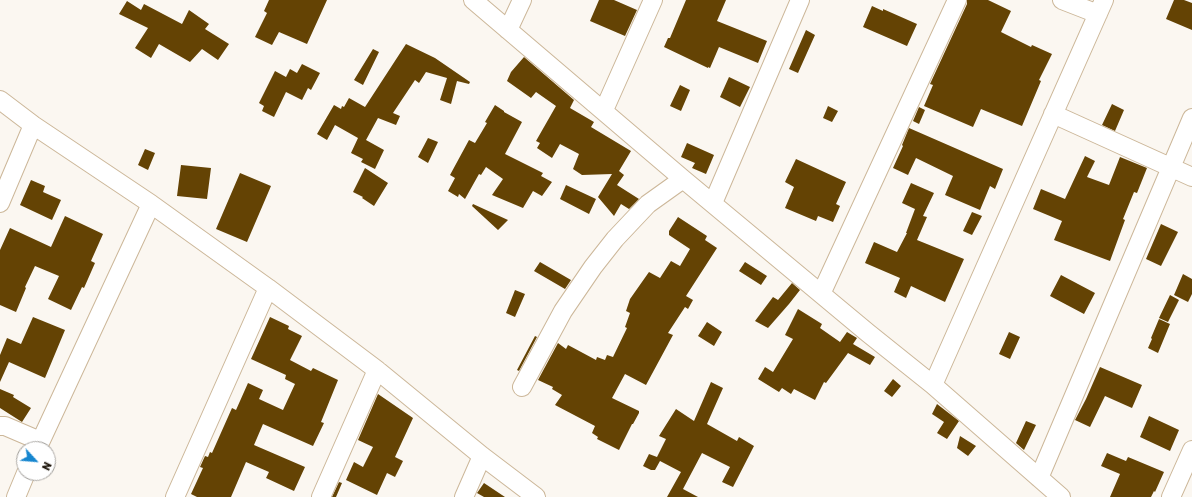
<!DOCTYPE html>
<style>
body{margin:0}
#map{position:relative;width:1192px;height:497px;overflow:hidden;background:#fbf7f1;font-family:Rubik,sans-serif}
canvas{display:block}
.north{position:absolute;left:16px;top:441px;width:40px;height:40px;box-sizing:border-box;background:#fff;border:1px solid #a4a19d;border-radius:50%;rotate:116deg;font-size:11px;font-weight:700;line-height:16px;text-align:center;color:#1c1409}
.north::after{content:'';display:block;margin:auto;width:14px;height:18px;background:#1686cf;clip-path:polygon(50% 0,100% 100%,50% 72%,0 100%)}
</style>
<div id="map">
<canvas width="1192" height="497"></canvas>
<div class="north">N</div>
</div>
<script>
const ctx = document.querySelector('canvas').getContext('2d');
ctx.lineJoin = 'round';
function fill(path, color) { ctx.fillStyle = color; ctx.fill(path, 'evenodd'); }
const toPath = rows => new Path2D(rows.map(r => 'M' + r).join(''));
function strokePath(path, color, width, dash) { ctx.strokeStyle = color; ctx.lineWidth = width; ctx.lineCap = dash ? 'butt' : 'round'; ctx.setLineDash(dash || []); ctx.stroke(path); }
const building = toPath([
 [269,0,327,0,307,44,279,32,272,45,255,37,267,13,264,11],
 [599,0,614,0,637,10,625,36,590,21],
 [686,0,726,0,717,21,767,41,758,63,719,47,710,68,708,67,708,68,664,47,668,38,670,38],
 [967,0,988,0,1011,11,1001,32,1031,47,1032,45,1052,54,1039,80,1041,81,1022,126,981,109,973,127,924,106,933,85,930,84,967,4],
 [1174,0,1184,0,1192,3,1192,30,1166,19],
 [127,1,141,10,144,4,182,24,189,10,209,24,205,29,229,44,218,60,202,49,190,62,159,44,151,58,135,48,148,28,119,14],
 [872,6,883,11,883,9,917,24,907,46,863,27],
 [806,30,815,35,798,73,789,69],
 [406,44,435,58,470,82,469,84,457,81,451,104,440,100,447,78,426,72,419,83,415,80,393,113,400,116,396,125,378,118,366,140,384,150,375,169,361,162,363,159,351,153,358,138,335,125,327,140,317,134,334,105,341,109,342,106,344,107,349,98,365,107],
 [373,49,379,52,363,85,354,80],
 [524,57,574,100,570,108,594,122,591,127,631,151,619,171,624,175,617,185,639,199,629,209,621,204,614,216,598,197,612,174,582,175,573,169,579,154,560,144,552,158,537,148,540,143,536,141,556,106,536,92,531,98,507,81,511,72],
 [302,64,320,73,311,90,308,88,302,100,286,92,274,117,262,111,264,106,259,103,275,71,286,77,290,69,297,73],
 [729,77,750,87,740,107,720,97],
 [680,85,690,90,681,111,670,106],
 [1112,104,1124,110,1115,131,1102,125],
 [495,105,504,111,504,112,522,122,505,154,543,173,541,176,552,182,542,196,533,191,523,208,492,195,503,179,486,167,481,175,479,174,465,199,459,194,458,197,448,191,455,178,450,175,469,140,475,143,487,123,485,122],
 [828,106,838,111,832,122,823,118],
 [919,107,925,110,919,124,913,121],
 [909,128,1003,169,995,189,990,186,980,210,945,195,953,176,916,158,908,175,893,168,903,146,902,145],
 [428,138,438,142,428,163,418,157],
 [687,143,714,155,706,174,692,168,695,163,681,157],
 [145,149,155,153,148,170,138,165],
 [1085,156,1095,161,1087,177,1109,185,1120,157,1147,168,1137,193,1134,192,1123,219,1125,220,1110,261,1054,240,1062,221,1033,209,1041,189,1065,199],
 [796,159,846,182,836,204,840,206,833,222,818,216,816,221,785,208,794,187,785,182],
 [181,165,211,168,207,199,177,196],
 [365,168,388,183,374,206,362,198,363,197,353,192],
 [240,173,271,186,247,242,216,229],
 [31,180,45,186,43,192,61,200,52,220,20,205],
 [911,183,934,193,923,216,927,217,917,240,964,259,945,302,911,286,906,298,894,292,900,278,865,263,874,242,897,252,907,233,906,233,915,209,902,203],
 [566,185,596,199,589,214,560,199],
 [473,204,508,220,498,230,472,206],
 [972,212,982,216,972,235,963,231],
 [65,216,103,234,91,261,95,263,84,288,82,287,71,310,48,299,59,276,35,266,25,287,26,288,16,312,0,305,0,250,10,228,51,247],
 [678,217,707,236,705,240,717,248,686,296,693,300,688,309,685,307,668,333,673,335,646,385,625,374,612,398,639,411,639,413,633,424,632,424,619,450,597,439,598,437,592,433,595,426,555,405,562,395,552,389,553,387,538,380,558,343,566,349,568,345,596,360,597,357,605,360,607,355,613,357,627,328,625,327,630,313,626,311,630,299,649,272,660,278,671,261,680,266,690,249,669,235,669,231],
 [1161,224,1178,232,1161,266,1146,259],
 [540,262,571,280,565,289,534,271],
 [745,262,767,276,761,285,739,271],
 [1183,274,1192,279,1192,294,1188,302,1174,295],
 [1061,275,1095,293,1084,314,1050,296],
 [792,283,800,290,789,304,768,328,755,321,773,297,778,300],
 [515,290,525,294,515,317,506,313],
 [1170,295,1179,300,1168,322,1159,318],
 [798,309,822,324,820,328,840,342,847,332,857,338,853,344,875,357,870,365,848,353,826,383,824,382,815,400,794,389,791,394,782,388,779,392,758,379,765,367,773,372,793,339,785,335],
 [33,317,65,330,45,378,9,362,0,382,0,355,7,338,21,344],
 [270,317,289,326,288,329,302,336,290,360,311,371,313,368,338,380,321,422,324,423,313,446,263,424,254,445,305,467,294,491,266,478,269,472,246,462,231,497,197,497,191,494,203,468,200,467,205,456,208,457,210,452,212,453,232,408,236,410,248,383,263,390,259,399,283,410,295,384,285,379,286,375,251,359],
 [1159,319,1170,324,1158,353,1148,348,1152,339,1151,338],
 [707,322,722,332,714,346,698,336],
 [1009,332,1020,337,1010,359,999,354],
 [535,336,537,337,519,371,517,370],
 [1100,367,1142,385,1132,408,1105,396,1090,427,1075,420,1086,399],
 [893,379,901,386,892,397,884,391],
 [711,382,723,388,707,424,737,441,739,437,754,446,733,487,722,482,730,467,702,453,683,489,698,497,667,497,681,472,660,461,655,470,651,470,643,466,649,454,657,457,666,439,659,436,676,409,694,421],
 [0,389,14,395,13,397,31,408,22,422,0,408],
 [378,394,413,418,395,457,403,461,395,477,387,473,377,495,346,480,354,462,363,467,373,447,358,440],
 [937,404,959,421,947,439,937,433,944,422,932,414],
 [1149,416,1179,430,1170,451,1140,437],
 [1026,421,1036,425,1024,450,1016,443],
 [960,436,976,446,968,456,957,448],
 [1107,453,1126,461,1128,457,1164,472,1155,492,1154,491,1151,497,1110,497,1120,474,1101,466],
 [339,482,342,483,336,497,332,497],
 [484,483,505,497,484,497,477,493]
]);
const minor = toPath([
 [473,0,683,179,868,333,933,385,1061,497],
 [1062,0,1098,14],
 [508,30,522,0],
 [0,100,33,125,151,204,268,288,377,370,482,456,536,497],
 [604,110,653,0],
 [1053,114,1192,177],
 [0,203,33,125],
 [713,203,800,0],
 [821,294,957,0],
 [933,385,1104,0],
 [522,387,563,311,593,267,615,239,648,204,683,179],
 [0,426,5,426,40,441],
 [37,449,151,204],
 [1039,478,1192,118],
 [16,497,26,473],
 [175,497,268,288],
 [321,497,377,370],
 [464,497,482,456],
 [1171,497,1192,450]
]);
fill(building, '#644304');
strokePath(minor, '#ccb799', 20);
strokePath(minor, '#fff', 18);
</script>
